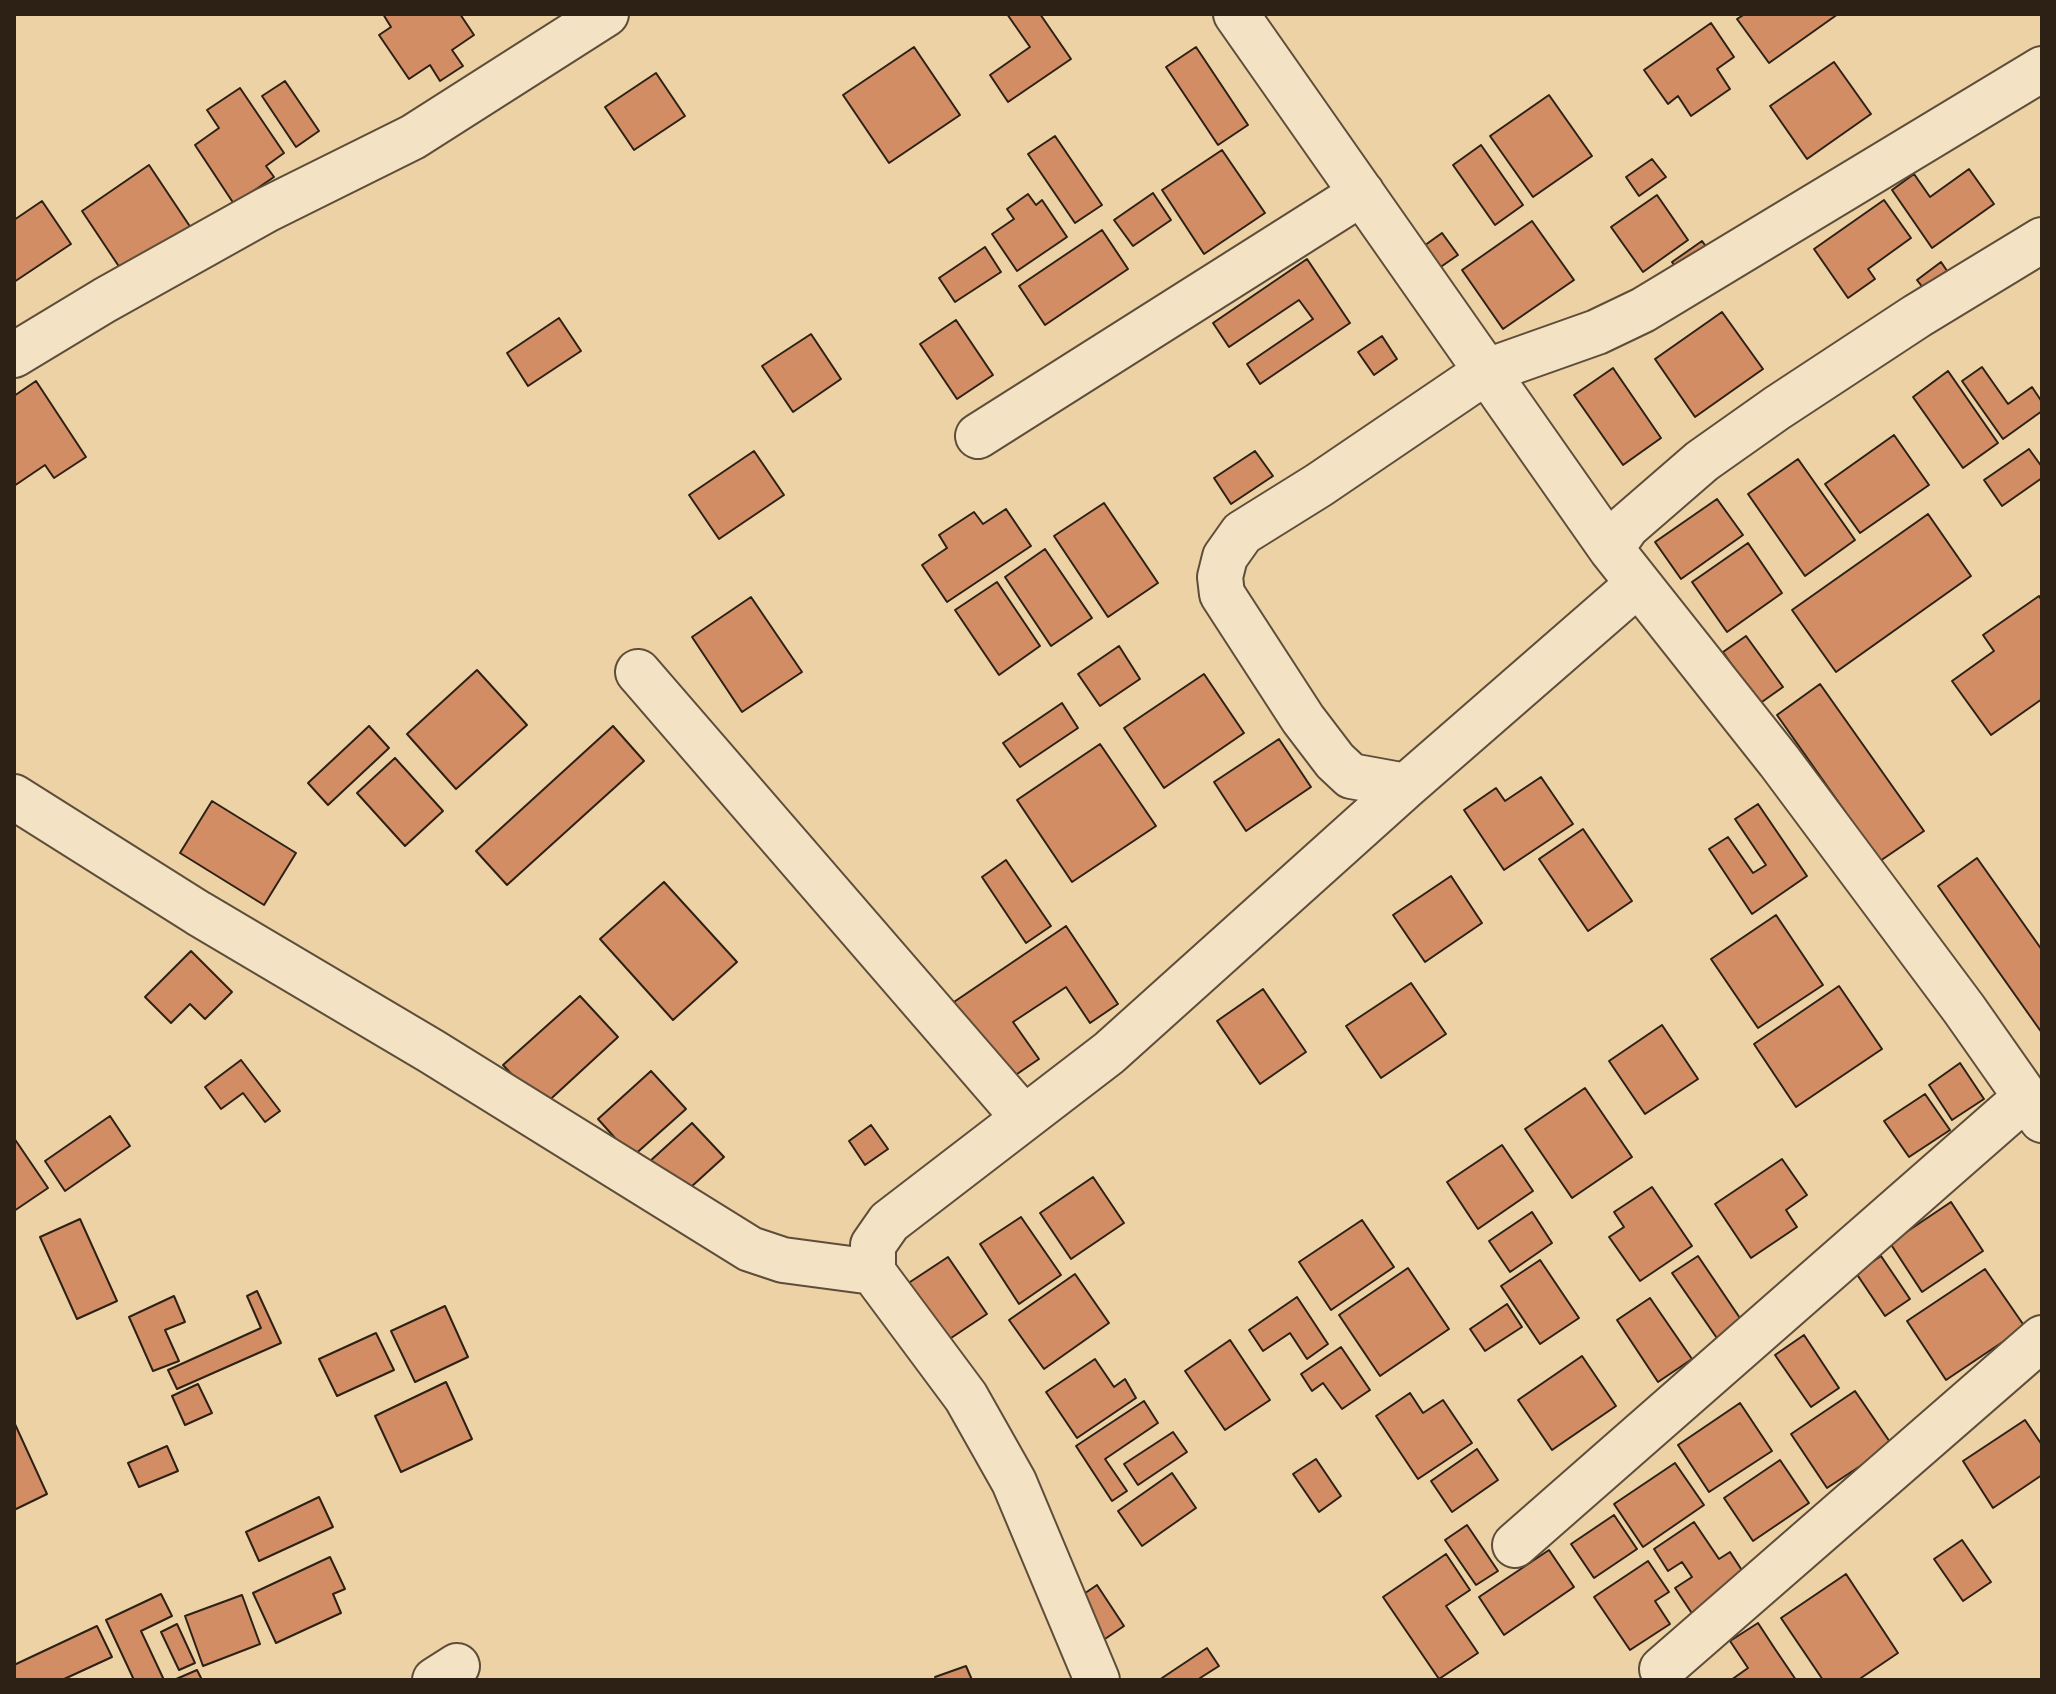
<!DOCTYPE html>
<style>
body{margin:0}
#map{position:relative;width:2056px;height:1694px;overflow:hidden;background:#ecd2a4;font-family:"IM FELL English",serif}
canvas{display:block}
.frame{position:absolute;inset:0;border:16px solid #2d2116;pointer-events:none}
</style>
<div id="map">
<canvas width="2056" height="1694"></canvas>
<div class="frame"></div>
</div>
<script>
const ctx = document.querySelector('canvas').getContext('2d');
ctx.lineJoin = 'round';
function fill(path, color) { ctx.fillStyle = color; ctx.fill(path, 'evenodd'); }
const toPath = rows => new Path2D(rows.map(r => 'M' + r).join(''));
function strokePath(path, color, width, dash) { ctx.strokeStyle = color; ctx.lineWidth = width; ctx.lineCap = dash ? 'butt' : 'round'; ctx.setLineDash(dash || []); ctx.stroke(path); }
const building = toPath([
 [383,14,460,14,474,35,452,50,463,66,440,81,430,65,409,79,379,35,391,27,383,14],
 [1007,14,1040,14,1071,59,1008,102,990,75,1030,47,1007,14],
 [1745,14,1838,14,1769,63,1737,19,1745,14],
 [1711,23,1734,57,1717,69,1730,89,1691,116,1678,96,1668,104,1644,70,1711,23],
 [914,47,960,115,889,163,843,95,914,47],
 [1196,47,1248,125,1218,145,1166,67,1196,47],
 [1834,62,1871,114,1807,159,1770,106,1834,62],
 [656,73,685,116,634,150,605,107,656,73],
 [285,81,319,131,296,147,262,96,285,81],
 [240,88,284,153,266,166,274,177,234,204,195,145,219,128,207,110,240,88],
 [1549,95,1592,156,1533,197,1490,136,1549,95],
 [1055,136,1102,205,1075,223,1028,154,1055,136],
 [1481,145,1523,205,1495,225,1453,165,1481,145],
 [1222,150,1265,213,1204,254,1162,190,1222,150],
 [1652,159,1666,177,1639,196,1626,177,1652,159],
 [149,165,191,228,124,274,82,211,149,165],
 [1969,169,1994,204,1932,248,1892,190,1914,174,1930,197,1969,169],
 [1153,193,1171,220,1133,246,1114,220,1153,193],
 [1028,194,1036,205,1042,200,1067,237,1017,271,992,234,1014,219,1007,209,1028,194],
 [1657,195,1688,240,1643,272,1611,227,1657,195],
 [1884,200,1911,238,1868,269,1875,279,1848,298,1814,249,1884,200],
 [42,201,71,244,14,282,14,220,42,201],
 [1532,221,1574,280,1503,329,1462,270,1532,221],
 [1102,230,1128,269,1045,325,1019,286,1102,230],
 [1442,233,1458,255,1429,275,1414,253,1442,233],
 [1702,241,1713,256,1683,278,1672,262,1702,241],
 [985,247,1001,272,955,302,939,278,985,247],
 [1307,259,1350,323,1260,384,1247,364,1313,319,1299,300,1229,347,1213,323,1307,259],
 [1941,262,1954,281,1930,297,1917,280,1941,262],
 [1722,312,1763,369,1695,417,1655,359,1722,312],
 [559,318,581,351,528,386,507,353,559,318],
 [956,320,993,375,957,399,920,344,956,320],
 [811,334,841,379,793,412,762,366,811,334],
 [1382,336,1397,359,1374,375,1358,352,1382,336],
 [1982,367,2008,404,2032,387,2042,402,2042,411,2003,439,1962,381,1982,367],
 [1613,368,1661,438,1623,465,1574,395,1613,368],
 [1948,371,1998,443,1963,468,1913,397,1948,371],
 [36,381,86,457,54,478,45,465,14,486,14,396,36,381],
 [1894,435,1929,485,1860,533,1825,484,1894,435],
 [2029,449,2042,467,2042,478,2002,506,1984,480,2029,449],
 [754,451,784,495,719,539,689,495,754,451],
 [1255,451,1273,476,1231,504,1214,478,1255,451],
 [1798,459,1855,540,1805,576,1748,494,1798,459],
 [1717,499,1743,535,1681,579,1655,542,1717,499],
 [1104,503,1158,583,1108,617,1054,536,1104,503],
 [1006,509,1031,546,947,602,922,565,947,548,939,535,974,512,983,524,1006,509],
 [1928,514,1971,576,1836,672,1792,610,1928,514],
 [1748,543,1782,593,1727,632,1692,582,1748,543],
 [1045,549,1092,618,1051,646,1005,577,1045,549],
 [997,582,1040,646,999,675,955,610,997,582],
 [2039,596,2042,601,2042,699,1991,735,1952,681,1994,651,1983,635,2039,596],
 [751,597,802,672,742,712,692,637,751,597],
 [1746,636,1783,687,1759,704,1723,652,1746,636],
 [1119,646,1140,679,1100,706,1078,674,1119,646],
 [477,670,527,725,456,789,407,734,477,670],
 [1204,674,1244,733,1164,788,1124,728,1204,674],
 [1820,684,1924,831,1880,861,1777,715,1820,684],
 [1062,703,1078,728,1020,767,1003,743,1062,703],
 [369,726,389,748,328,805,308,783,369,726],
 [613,726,644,761,507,885,476,851,613,726],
 [1279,739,1311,787,1246,831,1214,782,1279,739],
 [1100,744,1156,826,1072,882,1017,800,1100,744],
 [395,758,443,811,405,846,357,793,395,758],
 [1541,777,1573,824,1504,870,1464,810,1496,788,1505,801,1541,777],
 [212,801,296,853,264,905,180,853,212,801],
 [1758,804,1807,876,1752,914,1709,849,1728,837,1753,873,1766,865,1735,819,1758,804],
 [1583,829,1632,901,1588,931,1539,859,1583,829],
 [1977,858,2042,950,2042,1033,1938,886,1977,858],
 [1006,860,1051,926,1026,943,982,877,1006,860],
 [1451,876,1482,923,1425,962,1393,915,1451,876],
 [664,882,737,962,673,1020,600,939,664,882],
 [1776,915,1823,985,1758,1028,1711,959,1776,915],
 [1066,926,1118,1004,1090,1023,1066,987,1013,1022,1039,1059,1001,1085,948,1006,1066,926],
 [191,951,232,992,205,1019,190,1004,171,1023,145,997,191,951],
 [1411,983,1446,1034,1381,1078,1346,1026,1411,983],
 [1839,986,1882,1049,1796,1107,1754,1044,1839,986],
 [1263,989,1306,1052,1260,1084,1217,1021,1263,989],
 [580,996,618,1037,542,1107,503,1065,580,996],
 [1662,1025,1698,1079,1645,1114,1609,1061,1662,1025],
 [241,1060,280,1111,265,1122,243,1093,221,1109,205,1087,241,1060],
 [1960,1063,1984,1099,1952,1120,1929,1085,1960,1063],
 [651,1071,686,1109,632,1157,598,1119,651,1071],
 [1585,1088,1632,1157,1572,1198,1525,1129,1585,1088],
 [1925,1094,1950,1130,1909,1157,1884,1121,1925,1094],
 [110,1116,130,1146,65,1191,45,1161,110,1116],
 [692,1123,724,1157,680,1197,649,1162,692,1123],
 [871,1125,888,1149,865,1165,849,1141,871,1125],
 [14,1138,48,1188,14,1211,14,1138],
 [1502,1145,1533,1191,1478,1229,1447,1182,1502,1145],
 [1782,1159,1807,1195,1786,1210,1797,1227,1751,1258,1715,1204,1782,1159],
 [1093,1177,1124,1223,1071,1259,1040,1213,1093,1177],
 [1652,1187,1692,1246,1640,1281,1609,1237,1624,1227,1614,1212,1652,1187],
 [1951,1202,1983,1251,1922,1292,1890,1243,1951,1202],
 [1532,1212,1552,1243,1510,1272,1489,1241,1532,1212],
 [1021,1217,1061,1275,1019,1304,980,1244,1021,1217],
 [80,1219,117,1301,77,1319,40,1237,80,1219],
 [1362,1220,1394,1267,1331,1310,1299,1262,1362,1220],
 [1698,1256,1746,1327,1721,1344,1672,1273,1698,1256],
 [1881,1256,1910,1299,1885,1316,1856,1273,1881,1256],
 [948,1257,987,1314,945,1342,907,1284,948,1257],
 [1540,1260,1579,1318,1540,1344,1501,1286,1540,1260],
 [1408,1268,1449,1329,1380,1376,1339,1315,1408,1268],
 [1985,1269,2025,1327,1946,1380,1907,1321,1985,1269],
 [1075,1274,1109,1323,1044,1369,1009,1320,1075,1274],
 [257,1291,281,1343,177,1389,168,1370,261,1328,247,1296,257,1291],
 [174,1296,185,1322,165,1330,179,1361,153,1371,129,1317,174,1296],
 [1297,1297,1328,1344,1307,1359,1290,1333,1263,1351,1249,1330,1297,1297],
 [1650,1298,1692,1359,1658,1382,1617,1320,1650,1298],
 [1507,1304,1522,1327,1485,1351,1470,1329,1507,1304],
 [445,1306,468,1357,415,1382,391,1331,445,1306],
 [376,1333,394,1370,337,1396,319,1359,376,1333],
 [1804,1335,1839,1388,1811,1407,1775,1355,1804,1335],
 [1230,1340,1270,1400,1225,1430,1185,1371,1230,1340],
 [1341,1347,1370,1390,1342,1409,1323,1383,1312,1391,1301,1374,1341,1347],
 [1582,1356,1616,1406,1552,1450,1518,1400,1582,1356],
 [1095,1359,1114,1387,1125,1379,1136,1398,1077,1438,1046,1392,1095,1359],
 [446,1382,472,1439,401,1472,375,1416,446,1382],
 [198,1384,212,1413,185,1425,172,1396,198,1384],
 [1855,1391,1892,1445,1827,1488,1791,1434,1855,1391],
 [1410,1393,1423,1413,1443,1400,1472,1443,1418,1479,1376,1416,1410,1393],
 [1144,1401,1158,1423,1105,1459,1127,1491,1112,1501,1076,1446,1144,1401],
 [1740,1403,1772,1451,1709,1492,1678,1445,1740,1403],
 [2025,1420,2042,1445,2042,1475,1993,1508,1963,1461,2025,1420],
 [14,1422,47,1494,14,1510,14,1422],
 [1173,1432,1187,1452,1138,1485,1124,1464,1173,1432],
 [167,1446,178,1471,139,1487,128,1463,167,1446],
 [1477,1449,1498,1480,1452,1512,1431,1481,1477,1449],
 [1316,1459,1341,1496,1319,1512,1293,1474,1316,1459],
 [1780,1460,1809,1503,1753,1541,1724,1498,1780,1460],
 [1675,1463,1704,1505,1643,1547,1614,1504,1675,1463],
 [1172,1473,1196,1508,1142,1546,1118,1511,1172,1473],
 [319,1497,333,1527,259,1561,246,1532,319,1497],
 [1614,1515,1637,1549,1594,1578,1571,1544,1614,1515],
 [1694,1522,1719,1559,1730,1552,1747,1578,1693,1615,1675,1588,1692,1577,1682,1562,1668,1571,1654,1549,1694,1522],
 [1467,1525,1498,1571,1476,1585,1445,1540,1467,1525],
 [1962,1540,1991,1582,1963,1601,1934,1559,1962,1540],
 [1549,1550,1574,1587,1504,1635,1479,1597,1549,1550],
 [1446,1554,1470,1590,1446,1606,1478,1653,1439,1679,1383,1597,1446,1554],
 [330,1557,345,1589,333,1594,341,1613,276,1643,253,1593,330,1557],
 [1648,1561,1669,1592,1655,1601,1670,1624,1630,1650,1594,1597,1648,1561],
 [1846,1574,1898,1653,1858,1680,1823,1680,1781,1618,1846,1574],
 [1097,1585,1124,1626,1099,1643,1072,1602,1097,1585],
 [161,1594,172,1616,141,1631,164,1680,134,1680,106,1620,161,1594],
 [242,1595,260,1644,203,1666,185,1616,242,1595],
 [1758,1623,1775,1649,1796,1680,1731,1680,1748,1668,1730,1641,1758,1623],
 [177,1624,195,1663,179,1670,161,1632,177,1624],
 [97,1626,112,1657,62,1680,14,1680,14,1665,97,1626],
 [1207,1648,1219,1666,1197,1680,1159,1680,1207,1648],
 [966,1666,972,1680,937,1680,935,1677,966,1666],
 [197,1670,202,1680,174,1680,197,1670]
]);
const minor = toPath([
 [1236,14,1611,549,1779,761,1964,1009,2042,1120],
 [14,355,105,300,266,210,413,137,606,14],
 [978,436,1362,193],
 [1611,549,1627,526,1702,461,1777,408,1917,316,2042,240],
 [638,672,1024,1118],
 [1406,786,1351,776,1335,761,1303,719,1222,594,1220,577,1225,557,1242,533,1319,485,1487,371,1597,332,1643,310,2042,69],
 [14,797,198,913,431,1051,750,1249,783,1260,873,1272],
 [1515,1545,2026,1097],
 [1662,1669,2042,1338],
 [435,1680,457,1666],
 [1097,1680,1014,1482,966,1397,873,1272,873,1245,889,1222,1109,1053,1406,786,1638,584]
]);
fill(building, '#d38d65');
strokePath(building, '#2d2116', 2);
strokePath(minor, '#5d4d3a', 48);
strokePath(minor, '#f3e2c4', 44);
</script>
